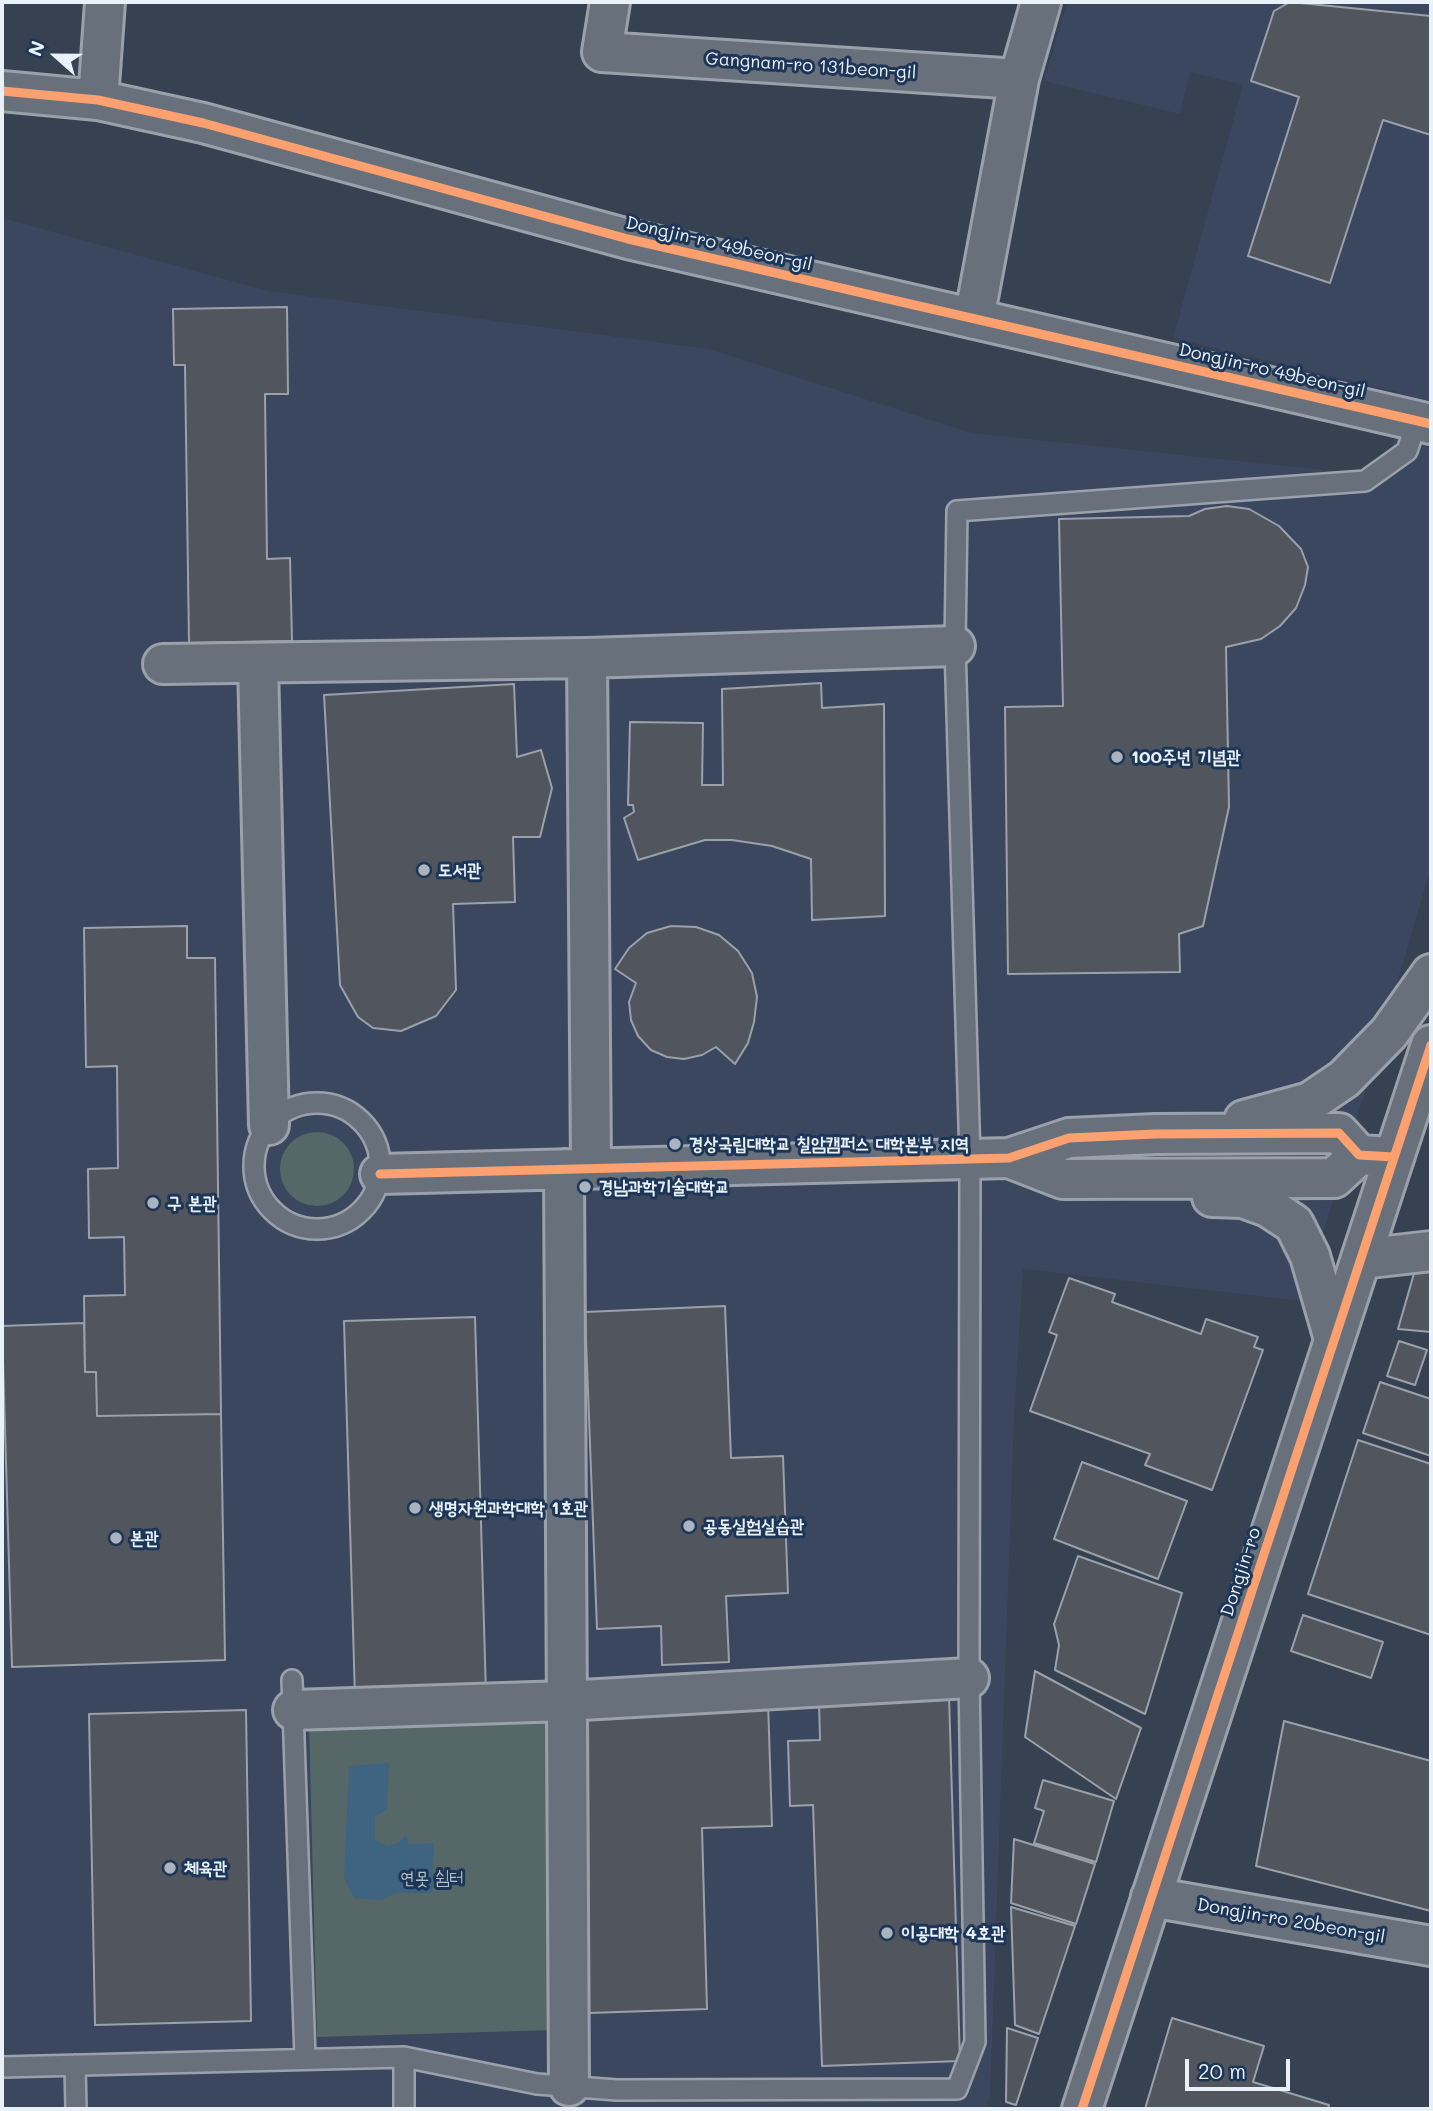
<!DOCTYPE html>
<meta charset="utf-8">
<style>
body{margin:0}
#map{position:relative;width:1433px;height:2111px;overflow:hidden;background:#364151;font-family:Mali,sans-serif}
canvas{display:block}
.frame{position:absolute;inset:0;border:4px solid #e8f1f8;pointer-events:none}
.north{position:absolute;left:21px;top:21px;width:70px;height:70px;-webkit-text-stroke:5px #1d3557;paint-order:stroke;rotate:291deg;font-size:19px;font-weight:700;line-height:28px;text-align:center;color:#e8f1f8}
.north::after{content:'';display:block;margin:auto;width:24px;height:32px;background:#e8f1f8;clip-path:polygon(50% 0,100% 100%,50% 72%,0 100%)}
.scale{position:absolute;left:1185px;top:2059px;width:105px;height:32px;box-sizing:border-box;border:4px solid #e8f1f8;border-top:0;padding-left:9px;font-size:21px;line-height:24px;white-space:nowrap;color:#e8f1f8;-webkit-text-stroke:5px #1d3557;paint-order:stroke}
</style>
<div id="map">
<canvas width="1433" height="2111"></canvas>
<div class="frame"></div>
<div class="north">N</div>
<div class="scale">20 m</div>
</div>
<script>
const ctx = document.querySelector('canvas').getContext('2d');
ctx.lineJoin = 'round';
function fill(path, color) { ctx.fillStyle = color; ctx.fill(path, 'evenodd'); }
const toPath = rows => new Path2D(rows.map(r => 'M' + r).join(''));
function strokePath(path, color, width, dash) { ctx.strokeStyle = color; ctx.lineWidth = width; ctx.lineCap = dash ? 'butt' : 'round'; ctx.setLineDash(dash || []); ctx.stroke(path); }
function label(font, color, halo, rows, align = 'center') {
  ctx.font = font + ' Mali,"Poor Story",sans-serif'; ctx.lineWidth = 6; ctx.setLineDash([]); ctx.textBaseline = 'middle'; ctx.strokeStyle = halo; ctx.fillStyle = color; for (const [text, x, y, turn = 0] of rows) {
    ctx.save(); ctx.translate(x, y); ctx.rotate((+turn || 0) * Math.PI / 180); ctx.textAlign = isNaN(turn) ? turn : align; if (halo) ctx.strokeText(text, 0, 0); ctx.fillText(text, 0, 0); ctx.restore();
  }
}
const built = toPath([
 [1067,2,1431,2,1431,868,1303,1301,1023,1269,1014,1419,990,2095,987,2109,2,2109,2,218,268,291,709,349,971,433,1391,477,1397,392,1173,338,1243,85,1190,72,1180,114,1044,81]
]);
const green = toPath([
 '280 1169a37 37 0 1 1 74 0a37 37 0 1 1-74 0Z',
 [547,1719,554,2030,317,2037,309,1725]
]);
const water = toPath([
 [389,1763,387,1809,375,1817,375,1840,388,1846,398,1843,406,1835,409,1844,434,1843,432,1893,395,1893,382,1900,354,1898,344,1878,349,1766]
]);
const building = toPath([
 [1290,2,1431,16,1431,135,1383,120,1330,283,1248,256,1299,97,1251,81,1274,11,1290,2],
 [287,307,288,394,265,394,267,559,290,558,292,641,189,643,185,365,174,365,173,309,287,307],
 [1227,506,1249,509,1279,526,1301,549,1308,567,1305,585,1296,608,1280,626,1261,639,1226,647,1229,807,1203,926,1179,934,1180,972,1008,974,1005,707,1063,706,1059,519,1189,516,1205,509,1227,506],
 [821,683,822,708,884,704,885,916,812,920,811,859,772,846,732,840,705,840,638,860,624,818,634,812,633,805,628,805,630,722,703,723,702,785,723,785,722,689,821,683],
 [514,684,517,757,541,750,552,788,540,837,513,837,515,902,453,904,456,990,436,1016,401,1031,373,1028,358,1017,340,985,324,695,514,684],
 [187,926,187,958,215,958,221,1414,97,1416,96,1372,85,1372,84,1296,125,1295,124,1237,89,1238,88,1169,118,1168,117,1066,86,1067,84,928,187,926],
 [671,926,696,927,719,935,738,951,752,973,757,997,754,1022,748,1043,735,1064,716,1047,702,1055,684,1059,667,1057,651,1050,638,1036,631,1020,629,1002,636,983,615,969,629,948,647,933,671,926],
 [1431,1268,1431,1332,1398,1329,1415,1270,1431,1268],
 [1069,1278,1115,1294,1112,1302,1201,1334,1206,1319,1258,1337,1254,1347,1263,1350,1212,1490,1145,1465,1150,1454,1030,1411,1057,1335,1049,1332,1069,1278],
 [725,1306,731,1458,783,1456,788,1593,726,1596,729,1662,662,1665,661,1626,597,1629,585,1312,725,1306],
 [475,1317,486,1694,355,1698,344,1321,475,1317],
 [84,1323,85,1372,96,1372,97,1416,221,1414,225,1660,12,1667,2,1326,84,1323],
 [1399,1341,1427,1350,1415,1385,1387,1376,1399,1341],
 [1380,1382,1431,1399,1431,1456,1363,1433,1380,1382],
 [1358,1440,1431,1464,1431,1635,1308,1594,1358,1440],
 [1082,1462,1187,1501,1158,1579,1054,1539,1082,1462],
 [1078,1556,1182,1593,1145,1714,1055,1670,1059,1645,1054,1624,1078,1556],
 [1303,1615,1383,1642,1371,1678,1291,1651,1303,1615],
 [1035,1671,1141,1728,1116,1799,1025,1737,1035,1671],
 [949,1696,960,2061,822,2066,813,1805,790,1806,788,1741,820,1740,819,1701,949,1696],
 [768,1701,772,1826,702,1828,707,2009,589,2013,581,1706,768,1701],
 [246,1710,251,2021,95,2025,89,1714,246,1710],
 [1284,1721,1431,1761,1431,1911,1256,1866,1284,1721],
 [1043,1780,1114,1801,1096,1862,1034,1843,1044,1811,1035,1808,1043,1780],
 [1014,1839,1095,1864,1076,1924,1011,1903,1014,1839],
 [1011,1907,1075,1926,1039,2034,1015,2025,1011,1907],
 [1172,2018,1264,2046,1253,2082,1329,2105,1328,2109,1145,2109,1172,2018],
 [1007,2028,1038,2038,1016,2105,1006,2102,1007,2028]
]);
const service = toPath([
 '254 1166a63 63 0 1 1 126 0a63 63 0 1 1-126 0Z',
 [292,1680,305,2058],
 [75,2065,76,2109],
 [2,2067,404,2057,537,2084,617,2090,957,2089,975,2042,969,1678,970,1159,955,646,957,511,1365,481,1407,451,1414,430],
 [404,2109,404,2057]
]);
const minor = toPath([
 [610,2,602,52,1019,79],
 [2,91,98,100,203,123,628,239,1431,424],
 [98,100,105,2],
 [974,319,1019,79,1041,2],
 [587,658,591,1168],
 [163,664,587,658,955,646],
 [258,664,269,1125],
 [1244,1120,1310,1102,1344,1079,1389,1033,1431,974],
 [1009,1158,1063,1179,1334,1178,1359,1155],
 [564,1169,569,2086],
 [380,1174,1009,1158,1069,1138,1155,1134,1339,1133,1359,1155,1394,1157],
 [1212,1197,1243,1198,1268,1207,1294,1224,1310,1256,1334,1339],
 [1361,1259,1431,1251],
 [293,1710,564,1701,969,1678],
 [1151,1897,1431,1946]
]);
const tertiary = toPath([
 [1082,2109,1431,1045]
]);
const cycleway = toPath([
 [2,91,98,100,203,123,628,239,1431,424],
 [380,1174,1009,1158,1069,1138,1155,1134,1339,1133,1359,1155,1394,1157],
 [1082,2109,1431,1045]
]);
const markers = [
 [1117,757,7,"#aab3be"],
 [424,870,7,"#aab3be"],
 [675,1144,7,"#aab3be"],
 [585,1187,7,"#aab3be"],
 [153,1203,7,"#aab3be"],
 [415,1508,7,"#aab3be"],
 [689,1526,7,"#aab3be"],
 [116,1538,7,"#aab3be"],
 [170,1868,7,"#aab3be"],
 [887,1933,7,"#aab3be"]
];
const streetNames = [
 ["Gangnam-ro 131beon-gil",811,66,4],
 ["Dongjin-ro 49beon-gil",719,244,13],
 ["Dongjin-ro 49beon-gil",1272,371,13],
 ["Dongjin-ro",1241,1572,-72],
 ["Dongjin-ro 20beon-gil",1291,1921,10]
];
const poiNames = [
 ["100주년 기념관",1131,757],
 ["도서관",438,870],
 ["경상국립대학교 칠암캠퍼스 대학본부 지역",689,1144],
 ["경남과학기술대학교",599,1187],
 ["구 본관",167,1203],
 ["생명자원과학대학 1호관",429,1508],
 ["공동실험실습관",703,1526],
 ["본관",130,1538],
 ["체육관",184,1868],
 ["이공대학 4호관",901,1933]
];
const parkNames = [
 ["연못 쉼터",432,1878]
];
fill(built, '#3b475f');
fill(green, '#556867');
fill(water, '#3e6481');
fill(building, '#50555e');
strokePath(building, '#9ba1aa', 2);
strokePath(service, '#9ba1aa', 24);
strokePath(minor, '#9ba1aa', 44);
strokePath(tertiary, '#9ba1aa', 44);
strokePath(service, '#68707b', 19);
strokePath(minor, '#68707b', 38);
strokePath(tertiary, '#68707b', 38);
strokePath(cycleway, '#fca06f', 9);
for (const [x, y, r, color] of markers) { const dot = new Path2D(); dot.arc(x, y, r, 0, 2 * Math.PI); ctx.fillStyle = color; ctx.fill(dot); strokePath(dot, '#1d3557', 2.5); }
label('18px', '#e8f1f8', '#1d3557', streetNames);
label('bold 18px', '#e8f1f8', '#1d3557', poiNames, 'left');
label('18px', '#b6c3c6', '#1d3557', parkNames);
</script>
